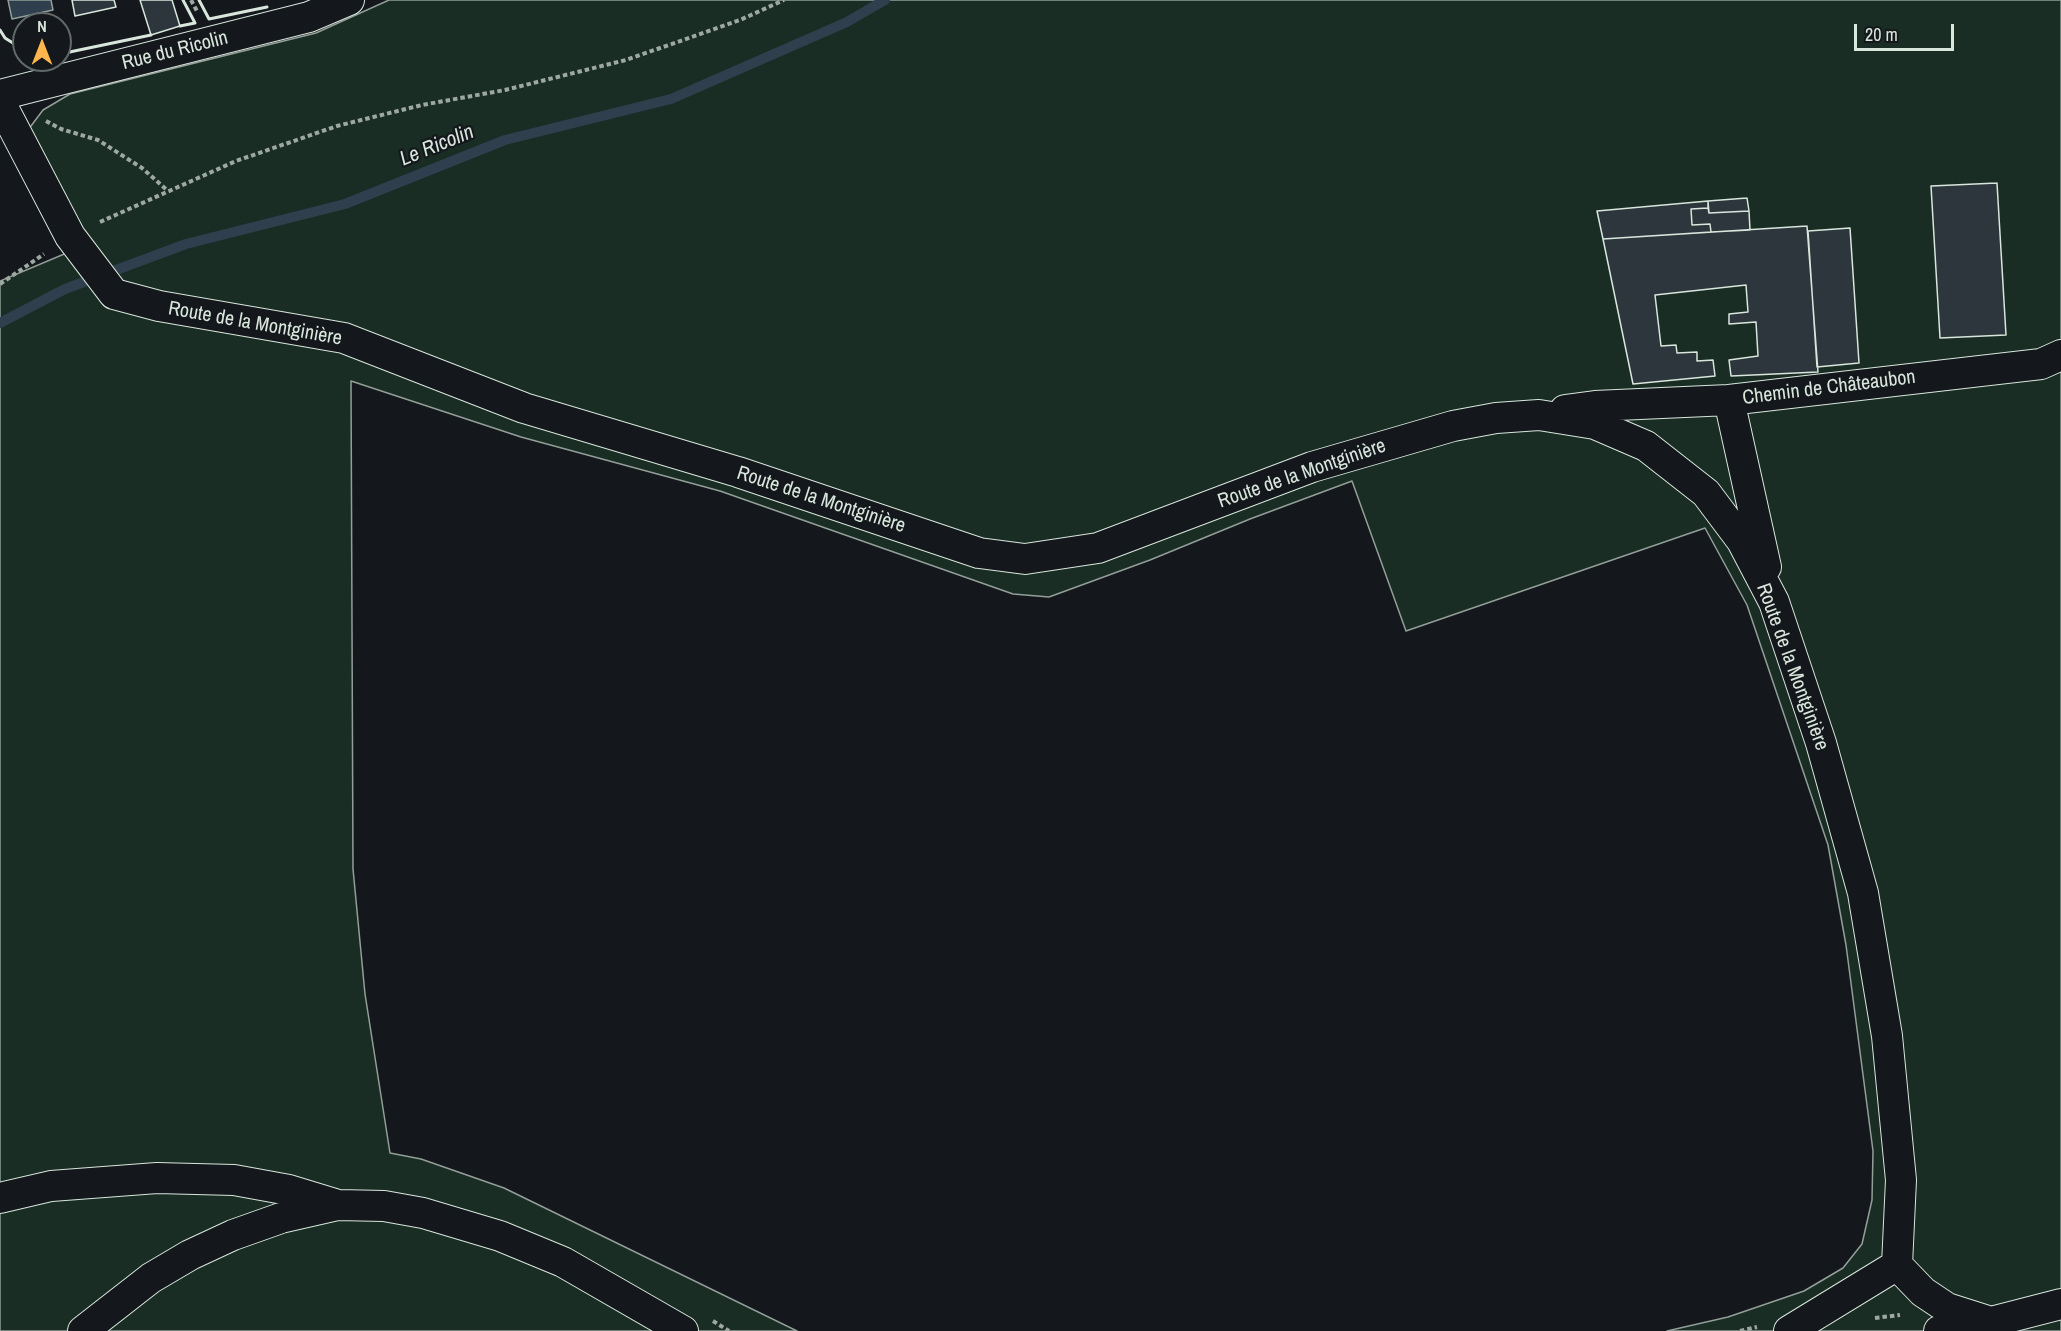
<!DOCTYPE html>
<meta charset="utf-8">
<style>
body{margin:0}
#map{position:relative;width:2061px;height:1331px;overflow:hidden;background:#14181c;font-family:"Archivo Narrow",sans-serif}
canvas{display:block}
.north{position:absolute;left:12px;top:12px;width:60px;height:60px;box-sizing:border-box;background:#14181c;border:2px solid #626a69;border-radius:50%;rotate:0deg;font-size:16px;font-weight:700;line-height:24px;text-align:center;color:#d8e6dc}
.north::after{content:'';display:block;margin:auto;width:21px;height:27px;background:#ffb74d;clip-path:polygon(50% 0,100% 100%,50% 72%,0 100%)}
.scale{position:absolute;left:1854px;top:24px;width:100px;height:27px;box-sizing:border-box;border:3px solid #d8e6dc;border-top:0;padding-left:8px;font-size:18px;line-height:21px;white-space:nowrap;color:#d8e6dc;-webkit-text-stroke:4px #14181c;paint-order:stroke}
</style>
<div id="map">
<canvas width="2061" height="1331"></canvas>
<div class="north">N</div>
<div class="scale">20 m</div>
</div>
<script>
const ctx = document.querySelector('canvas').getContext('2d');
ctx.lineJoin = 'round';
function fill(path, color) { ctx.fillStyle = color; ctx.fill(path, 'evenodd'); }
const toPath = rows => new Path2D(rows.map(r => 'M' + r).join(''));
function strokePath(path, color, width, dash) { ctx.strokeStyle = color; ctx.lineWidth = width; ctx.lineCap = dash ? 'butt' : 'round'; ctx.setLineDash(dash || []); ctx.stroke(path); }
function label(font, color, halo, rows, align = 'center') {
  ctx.font = font + ' "Archivo Narrow",sans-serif'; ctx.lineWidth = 4.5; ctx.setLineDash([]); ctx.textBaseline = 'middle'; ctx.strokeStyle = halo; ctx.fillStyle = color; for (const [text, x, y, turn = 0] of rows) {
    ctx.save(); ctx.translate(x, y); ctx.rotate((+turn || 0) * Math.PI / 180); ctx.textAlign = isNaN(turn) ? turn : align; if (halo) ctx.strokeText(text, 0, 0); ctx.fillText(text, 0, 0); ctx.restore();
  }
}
const green = toPath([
 [389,0,2061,0,2061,1331,1667,1331,1728,1317,1804,1291,1843,1268,1862,1244,1872,1200,1873,1151,1846,945,1828,845,1747,605,1705,528,1406,631,1352,481,1250,519,1150,560,1049,597,1013,594,720,491,521,437,351,381,353,869,365,994,390,1153,421,1159,504,1188,797,1331,0,1331,0,281,88,244,28,130,43,110,70,94,316,33,389,0]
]);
const water = toPath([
 [8,0,51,0,53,10,12,19,8,0]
]);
const stream = toPath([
 [0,323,65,289,186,244,345,204,505,140,671,99,847,22,885,0]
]);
const building = toPath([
 [72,0,114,0,116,7,75,16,72,0],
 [140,0,172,0,180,26,151,35,140,0],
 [1997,183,2006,335,1940,338,1931,186,1997,183],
 [1747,198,1749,211,1709,213,1708,201,1747,198],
 [1708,201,1708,208,1691,209,1692,225,1710,224,1711,232,1603,239,1597,211,1708,201],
 [1708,208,1709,213,1749,211,1750,230,1711,232,1710,224,1692,225,1691,209,1708,208],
 [1807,226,1818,372,1731,376,1729,360,1758,356,1756,322,1729,324,1729,314,1748,312,1746,285,1655,295,1661,346,1676,345,1677,353,1697,352,1697,361,1713,360,1715,376,1633,384,1603,239,1807,226],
 [1850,228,1859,363,1817,367,1808,231,1850,228]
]);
const path = toPath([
 [191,0,198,13],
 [46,121,61,129,98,140,142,168,168,191],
 [100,222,236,161,337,126,422,105,505,90,626,60,740,20,784,0],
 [0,284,44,254],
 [1875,1318,1900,1315],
 [713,1321,729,1331],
 [1740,1331,1757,1327]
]);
const minor = toPath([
 [0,95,309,17,349,0],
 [0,102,70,236,114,294,159,306,344,338,524,408,738,472,979,553,1025,559,1098,548,1312,467,1453,426,1496,418,1539,415,1595,424,1646,446,1706,493,1742,541,1774,602,1821,743,1863,893,1887,1036,1901,1180,1897,1265,1923,1292,1947,1308,1991,1322],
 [1565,410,1595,406,1729,400],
 [1766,567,1729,400,2041,364,2061,355],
 [0,1198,51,1186,157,1178,234,1180,289,1190,335,1204],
 [83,1331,151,1278,190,1255,233,1235,281,1218,338,1205,384,1206,423,1213,500,1236,563,1262,683,1331],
 [1789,1331,1897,1265],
 [1939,1331,1991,1322,2061,1304]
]);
const wall = toPath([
 [199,0,209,19,267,7],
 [180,26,195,23,183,0],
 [0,30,5,38,24,50],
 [60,54,151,35]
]);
const streetNames = [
 ["Rue du Ricolin",175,51,-14],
 ["Route de la Montginière",255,324,10],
 ["Chemin de Châteaubon",1829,388,-7],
 ["Route de la Montginière",1302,474,-19],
 ["Route de la Montginière",821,500,18],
 ["Route de la Montginière",1792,667,70]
];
const waterNames = [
 ["Le Ricolin",437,146,-22]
];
fill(green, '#1a2d24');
strokePath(green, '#939e99', 1.5);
fill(water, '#2f3f4d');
strokePath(water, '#939e99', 1.5);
strokePath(stream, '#2f3f4d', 10);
fill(building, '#2c363c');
strokePath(building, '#d8e6dc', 1.5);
strokePath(minor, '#d8e6dc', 32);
strokePath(path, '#9da8a2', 4, [4.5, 3]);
strokePath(minor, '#14181c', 30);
strokePath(wall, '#d8e6dc', 3);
label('20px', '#d8e6dc', '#14181c', streetNames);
label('italic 21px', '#d8e6dc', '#14181c', waterNames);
</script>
